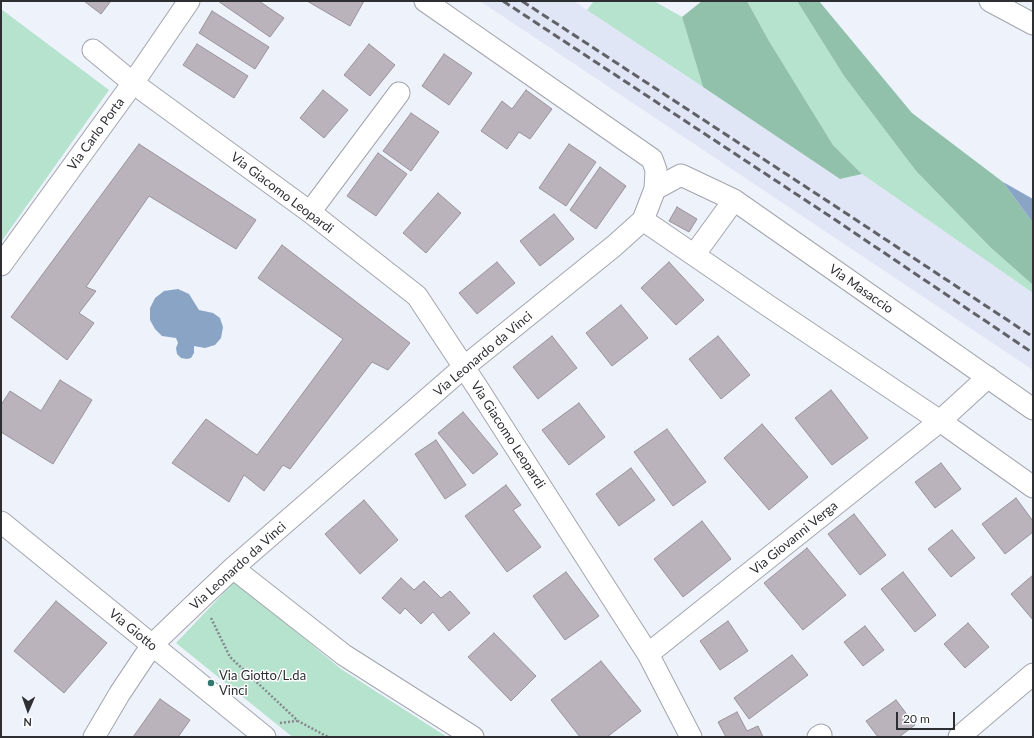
<!DOCTYPE html>
<style>
body{margin:0}
#map{position:relative;width:1034px;height:738px;overflow:hidden;background:#eef2fb;font-family:Lato,sans-serif}
canvas{display:block}
.frame{position:absolute;inset:0;border:2px solid #2e2f33;pointer-events:none}
.north{position:absolute;left:8px;top:690px;width:40px;height:40px;-webkit-text-stroke:3px #fff;paint-order:stroke;rotate:182deg;font-size:11px;font-weight:700;line-height:16px;text-align:center;color:#2e2f33}
.north::after{content:'';display:block;margin:auto;width:14px;height:18px;background:#2e2f33;clip-path:polygon(50% 0,100% 100%,50% 72%,0 100%)}
.scale{position:absolute;left:896px;top:712px;width:59px;height:18px;box-sizing:border-box;border:2px solid #2e2f33;border-top:0;padding-left:5px;font-size:12px;line-height:14px;white-space:nowrap;color:#2e2f33;-webkit-text-stroke:3px #fff;paint-order:stroke}
</style>
<div id="map">
<canvas width="1034" height="738"></canvas>
<div class="frame"></div>
<div class="north">N</div>
<div class="scale">20 m</div>
</div>
<script>
const ctx = document.querySelector('canvas').getContext('2d');
ctx.lineJoin = 'round';
function fill(path, color) { ctx.fillStyle = color; ctx.fill(path, 'evenodd'); }
const toPath = rows => new Path2D(rows.map(r => 'M' + r).join(''));
function strokePath(path, color, width, dash) { ctx.strokeStyle = color; ctx.lineWidth = width; ctx.lineCap = dash ? 'butt' : 'round'; ctx.setLineDash(dash || []); ctx.stroke(path); }
function label(font, color, halo, rows, align = 'center') {
  ctx.font = font + ' Lato,sans-serif'; ctx.lineWidth = 3; ctx.setLineDash([]); ctx.textBaseline = 'middle'; ctx.strokeStyle = halo; ctx.fillStyle = color; for (const [text, x, y, turn = 0] of rows) {
    ctx.save(); ctx.translate(x, y); ctx.rotate((+turn || 0) * Math.PI / 180); ctx.textAlign = isNaN(turn) ? turn : align; if (halo) ctx.strokeText(text, 0, 0); ctx.fillText(text, 0, 0); ctx.restore();
  }
}
const built = toPath([
 [480,1,574,1,840,179,862,174,1033,293,1033,370]
]);
const green = toPath([
 [594,1,654,1,682,17,703,87,587,10],
 [747,1,797,1,844,76,916,171,990,247,1033,285,1033,293,862,174,833,145,769,41],
 [1,9,109,90,1,242],
 [235,581,341,669,447,737,293,737,290,735,176,643]
]);
const forest = toPath([
 [702,1,747,1,769,41,833,145,862,174,840,179,703,87,682,17],
 [797,1,819,1,912,113,1003,182,1033,223,1033,285,990,247,916,171,844,76]
]);
const water = toPath([
 [1003,182,1033,199,1033,223],
 [178,289,189,294,199,310,213,313,220,318,223,327,221,338,215,345,205,348,194,346,194,353,191,358,187,359,181,358,177,354,176,348,178,343,176,338,162,336,155,329,150,320,150,308,155,298,164,291]
]);
const building = toPath([
 [84,1,111,1,101,14,84,1],
 [218,1,259,1,284,18,270,37,218,1],
 [307,1,364,1,350,26,307,1],
 [212,11,269,47,255,69,199,33,212,11],
 [197,44,248,76,234,98,183,65,197,44],
 [369,44,395,65,370,96,344,75,369,44],
 [444,54,472,73,449,105,422,86,444,54],
 [323,90,348,110,324,138,300,118,323,90],
 [526,90,552,109,530,139,519,132,507,149,481,131,502,101,512,109,526,90],
 [411,113,439,132,411,171,383,151,411,113],
 [139,144,256,220,236,249,149,196,86,287,96,291,79,313,94,323,67,360,11,317,139,144],
 [569,144,596,162,566,206,539,188,569,144],
 [378,153,407,174,376,216,347,196,378,153],
 [600,167,626,186,596,229,570,210,600,167],
 [438,193,461,213,426,253,403,233,438,193],
 [677,207,697,219,689,232,669,221,677,207],
 [554,214,574,239,540,266,520,241,554,214],
 [282,245,410,343,388,370,372,362,290,469,283,465,264,491,244,475,229,502,172,463,206,419,257,455,343,339,258,278,282,245],
 [497,262,515,283,477,314,459,293,497,262],
 [669,262,704,300,676,325,641,288,669,262],
 [621,305,648,338,612,366,586,333,621,305],
 [552,336,577,368,538,399,513,367,552,336],
 [718,336,750,375,721,399,689,359,718,336],
 [60,380,92,400,53,464,1,432,1,405,10,391,41,411,60,380],
 [831,390,868,438,832,465,795,418,831,390],
 [579,403,605,437,569,465,542,430,579,403],
 [463,412,498,454,473,474,438,433,463,412],
 [762,424,808,477,769,510,724,458,762,424],
 [667,429,706,482,673,506,634,452,667,429],
 [436,440,466,485,445,499,415,454,436,440],
 [941,463,961,489,935,508,915,482,941,463],
 [631,468,655,500,619,526,596,494,631,468],
 [506,485,521,505,513,510,541,547,507,572,465,516,506,485],
 [1016,498,1033,521,1033,532,1005,554,982,524,1016,498],
 [364,500,398,540,360,574,325,534,364,500],
 [854,514,886,555,860,575,828,534,854,514],
 [702,521,731,559,683,597,654,559,702,521],
 [952,530,975,558,951,577,928,549,952,530],
 [807,548,846,595,803,630,764,583,807,548],
 [566,572,599,616,565,640,533,596,566,572],
 [903,572,936,615,915,632,881,589,903,572],
 [1033,575,1033,620,1011,594,1033,575],
 [401,578,414,590,424,581,441,598,450,591,470,613,449,631,433,612,421,624,405,608,400,614,382,598,401,578],
 [56,601,107,643,64,693,14,651,56,601],
 [728,621,748,651,720,670,700,641,728,621],
 [968,623,989,647,965,668,944,644,968,623],
 [865,626,884,650,863,666,844,642,865,626],
 [494,633,536,676,511,701,468,657,494,633],
 [792,655,808,675,749,719,734,698,792,655],
 [601,661,641,711,607,737,580,737,551,700,601,661],
 [160,699,190,720,178,737,133,737,160,699],
 [896,700,915,725,899,737,878,737,866,721,896,700],
 [737,712,747,731,758,726,763,737,726,737,718,722,737,712]
]);
const path = toPath([
 [211,618,230,657,298,721,328,737],
 [280,723,297,721]
]);
const minor = toPath([
 [990,1,1033,24],
 [93,50,133,83,310,212,417,296,477,387,648,654,691,737],
 [655,189,681,175,734,200,1033,409],
 [310,212,399,93],
 [643,220,767,305,940,421,1033,487],
 [694,255,734,200],
 [1,265,133,83,189,1],
 [1,522,265,737],
 [233,568,344,655,473,737],
 [648,654,940,421,988,377],
 [94,737,120,693,152,645,201,598,233,568,464,367,614,246,643,220,655,189,656,170,652,159,425,1],
 [818,737,821,735],
 [959,737,1033,674]
]);
const rail = toPath([
 [503,1,828,215,1033,353],
 [522,1,835,206,1033,337]
]);
const markers = [
 [211,683,4,"#317870"]
];
const streetNames = [
 ["Via Carlo Porta",96,134,-54],
 ["Via Giacomo Leopardi",282,193,37],
 ["Via Masaccio",861,289,35],
 ["Via Leonardo da Vinci",483,354,-40],
 ["Via Giacomo Leopardi",508,435,57],
 ["Via Giovanni Verga",794,538,-39],
 ["Via Leonardo da Vinci",238,566,-42],
 ["Via Giotto",133,630,39]
];
const poiNames = [
 ["Via Giotto/L.da",219,676],
 ["Vinci",219,691]
];
fill(built, '#e0e6f6');
fill(green, '#b5e3cd');
fill(forest, '#92c1ab');
fill(water, '#8aa4c6');
fill(building, '#bab3bb');
strokePath(building, '#99929a', 1);
strokePath(minor, '#a2a5ad', 23);
strokePath(path, '#85878d', 2.5, [2, 2]);
strokePath(minor, '#fff', 21);
strokePath(rail, '#606267', 3, [8, 4]);
for (const [x, y, r, color] of markers) { const dot = new Path2D(); dot.arc(x, y, r, 0, 2 * Math.PI); ctx.fillStyle = color; ctx.fill(dot); strokePath(dot, '#fff', 1.5); }
label('13px', '#2e2f33', '#fff', streetNames);
label('13px', '#2e2f33', '#fff', poiNames, 'left');
</script>
